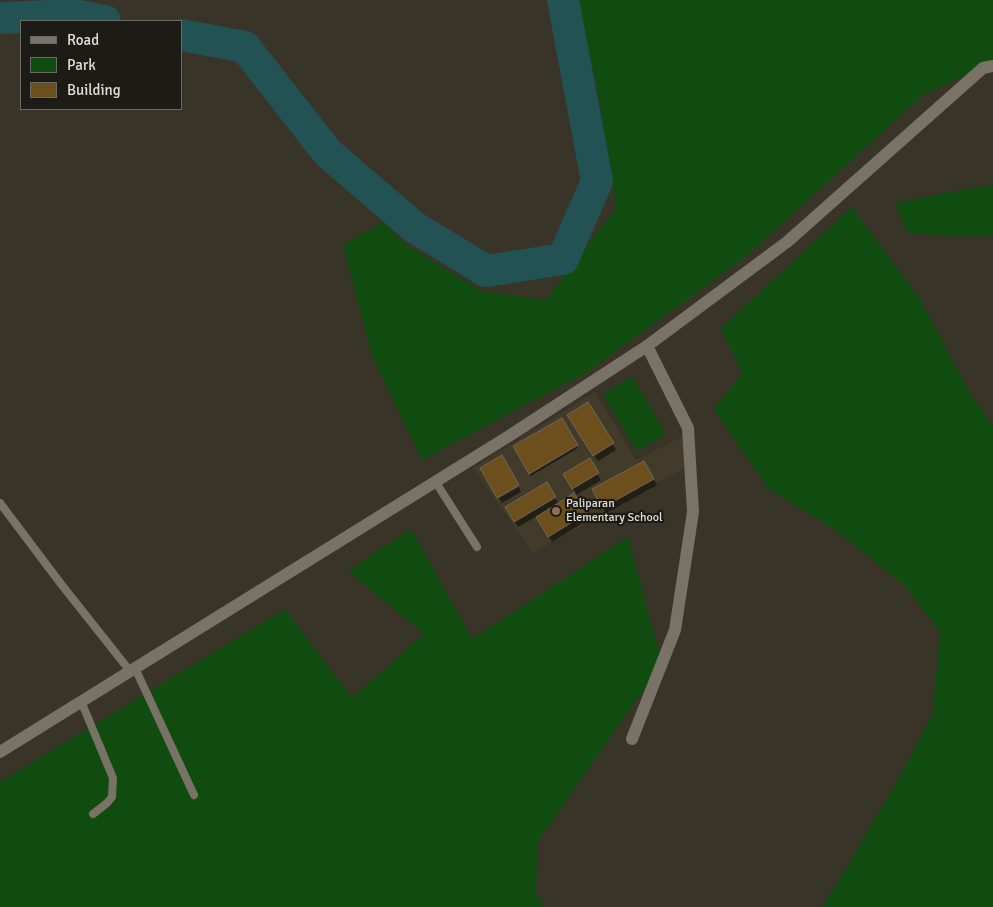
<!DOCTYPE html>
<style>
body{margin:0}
#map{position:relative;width:993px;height:907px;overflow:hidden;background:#383428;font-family:Signika,sans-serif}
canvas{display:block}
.legend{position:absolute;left:20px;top:20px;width:162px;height:90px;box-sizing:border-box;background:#1d1b16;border:1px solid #6b6964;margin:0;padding:6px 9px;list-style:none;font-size:15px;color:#e1dfd8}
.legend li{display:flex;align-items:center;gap:10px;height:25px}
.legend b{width:25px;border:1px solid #6b6964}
</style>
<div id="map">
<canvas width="993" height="907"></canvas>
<ul class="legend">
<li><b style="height:6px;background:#787366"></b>Road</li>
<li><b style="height:14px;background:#104c10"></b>Park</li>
<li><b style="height:14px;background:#6d4e1d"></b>Building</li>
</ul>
</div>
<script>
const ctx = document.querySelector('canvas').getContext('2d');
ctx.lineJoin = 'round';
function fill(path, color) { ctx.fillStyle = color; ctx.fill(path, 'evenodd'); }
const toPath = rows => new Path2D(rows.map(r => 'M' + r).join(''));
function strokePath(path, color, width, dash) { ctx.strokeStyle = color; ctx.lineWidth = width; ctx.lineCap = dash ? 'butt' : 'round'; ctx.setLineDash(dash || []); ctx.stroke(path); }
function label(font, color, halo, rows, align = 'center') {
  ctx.font = font + ' Signika,sans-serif'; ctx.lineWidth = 4.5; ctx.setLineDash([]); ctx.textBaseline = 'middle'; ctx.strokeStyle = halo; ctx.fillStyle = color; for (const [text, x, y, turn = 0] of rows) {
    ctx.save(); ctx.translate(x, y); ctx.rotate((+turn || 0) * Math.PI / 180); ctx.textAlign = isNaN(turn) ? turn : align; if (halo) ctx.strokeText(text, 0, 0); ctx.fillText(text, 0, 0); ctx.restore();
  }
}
const built = toPath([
 [595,392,636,460,684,436,695,462,533,553,473,468]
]);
const green = toPath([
 [578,0,993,0,993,61,922,96,743,259,586,373,422,460,372,356,343,245,383,222,408,246,481,291,546,300,616,208,599,99],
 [993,185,993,236,908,234,895,203,944,193],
 [852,207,920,299,970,393,993,426,993,907,822,907,849,864,902,773,933,713,940,632,905,586,834,529,769,489,714,410,742,373,721,328],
 [632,376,666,434,637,451,603,394],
 [411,529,472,639,628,537,662,663,538,841,536,891,544,907,0,907,0,782,285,609,352,698,424,634,348,571]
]);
const shadow = toPath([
 [587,404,616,450,598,461,569,415],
 [561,420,578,448,531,476,514,447],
 [589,460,601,480,575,496,589,519,552,542,537,516,518,527,507,508,546,484,559,504,576,493,564,474],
 [644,462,657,485,606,513,593,490],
 [519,487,521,492,502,503,499,498]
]);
const river = toPath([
 [0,18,74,15,105,21],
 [181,35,245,47,327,152,414,227,486,271,563,259,597,181,563,0]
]);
const building = toPath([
 [588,402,614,443,593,456,567,415,588,402],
 [562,418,578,445,529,474,513,446,562,418],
 [502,455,519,485,497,498,480,468,502,455],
 [590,458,599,473,572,489,563,474,590,458],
 [644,461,654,479,602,508,592,489,644,461],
 [547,482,556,497,514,522,505,507,547,482],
 [574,493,587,513,548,537,536,517,574,493]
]);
const service = toPath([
 [435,481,477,547],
 [0,503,61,584,130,671],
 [135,668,194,795],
 [81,701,113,778,112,797,107,803,93,814]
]);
const minor = toPath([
 [632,739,675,630,693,512,688,428,647,346]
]);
const tertiary = toPath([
 [0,752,509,436,647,346,787,242,983,68,993,66]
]);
const markers = [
 [556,511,5,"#8d6e63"]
];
const poiNames = [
 ["Paliparan",566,504],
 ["Elementary School",566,518]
];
fill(built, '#423b29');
fill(green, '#104c10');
fill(shadow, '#0007');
strokePath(river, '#235254', 32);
fill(building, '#6d4e1d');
strokePath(building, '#6f675c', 1);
strokePath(service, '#787366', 8);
strokePath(minor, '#787366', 12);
strokePath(tertiary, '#787366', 12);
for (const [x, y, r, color] of markers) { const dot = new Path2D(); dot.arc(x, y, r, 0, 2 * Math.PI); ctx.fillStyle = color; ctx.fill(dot); strokePath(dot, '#1d1b16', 2); }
label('12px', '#e1dfd8', '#1d1b16', poiNames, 'left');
</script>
